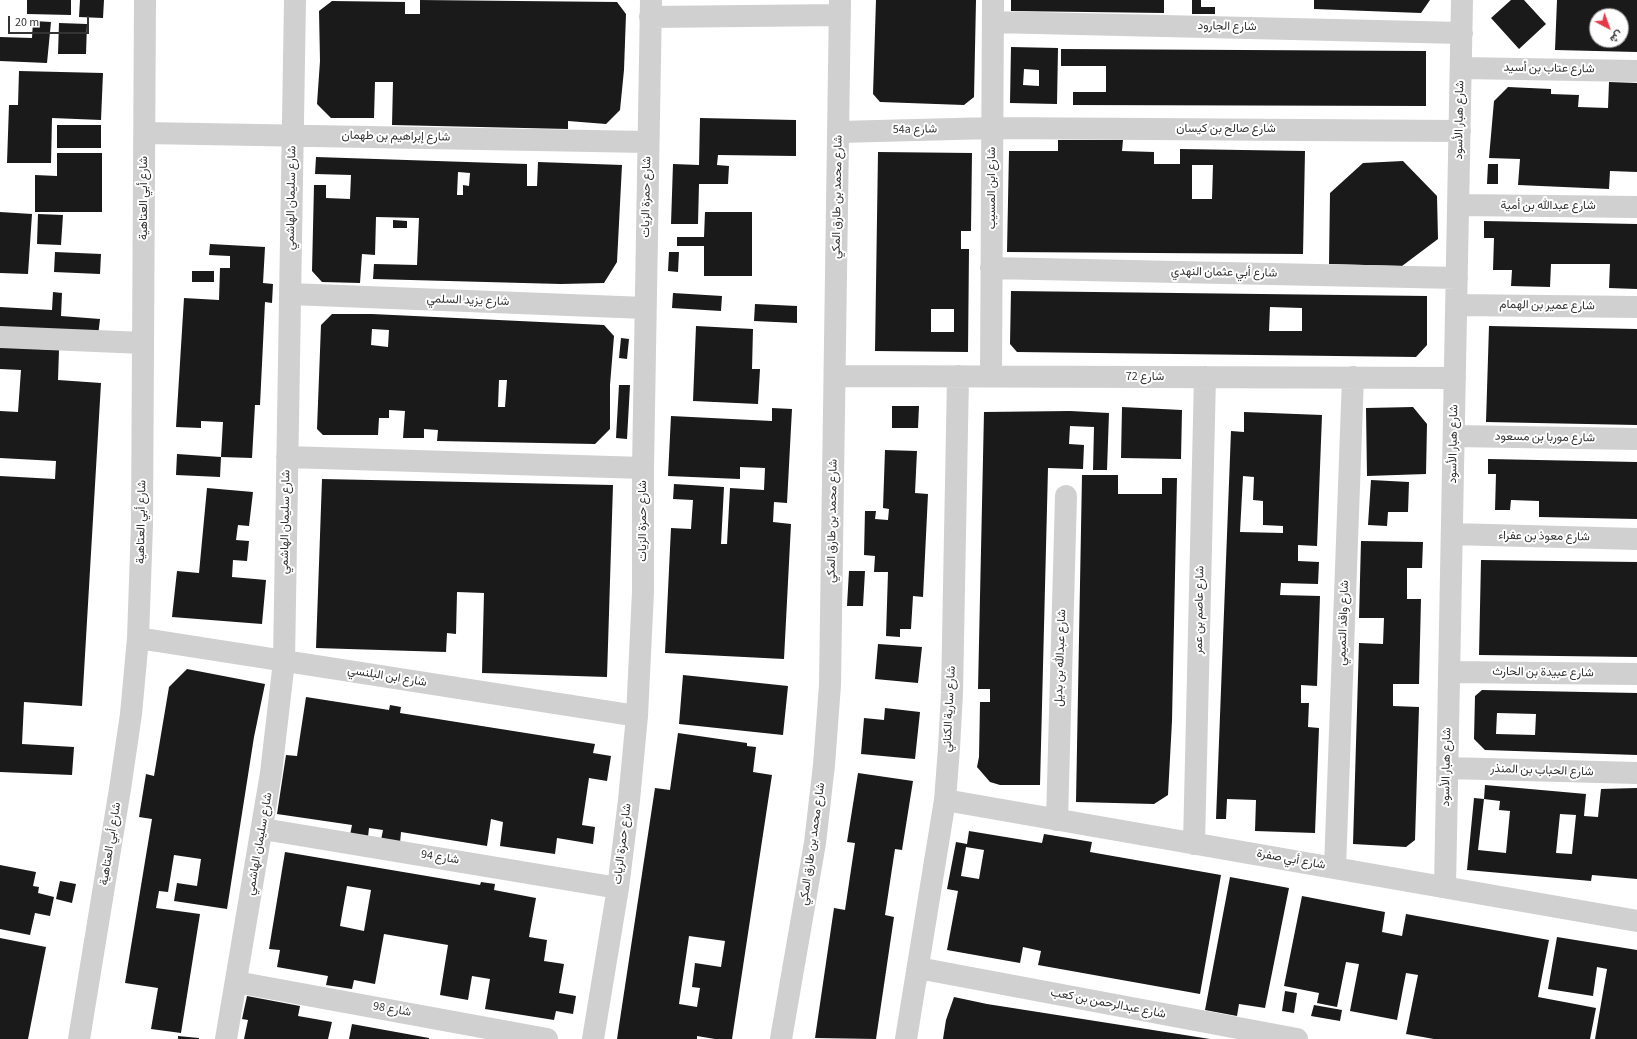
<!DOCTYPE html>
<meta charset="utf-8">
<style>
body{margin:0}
#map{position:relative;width:1637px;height:1039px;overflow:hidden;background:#fff;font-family:"Source Sans 3",Vazirmatn,sans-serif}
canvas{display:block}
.north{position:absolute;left:1589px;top:8px;width:40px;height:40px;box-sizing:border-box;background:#fff;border:1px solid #adadad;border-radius:50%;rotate:139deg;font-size:11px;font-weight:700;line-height:16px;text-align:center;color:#333}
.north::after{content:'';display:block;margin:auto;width:14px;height:18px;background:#e63946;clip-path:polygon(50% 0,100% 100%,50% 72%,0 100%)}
.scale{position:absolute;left:8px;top:16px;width:81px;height:18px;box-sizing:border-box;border:2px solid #333;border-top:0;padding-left:5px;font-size:12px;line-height:14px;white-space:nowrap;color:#333;-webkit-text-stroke:3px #fff;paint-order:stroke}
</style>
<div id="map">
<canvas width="1637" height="1039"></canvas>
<div class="north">ش</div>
<div class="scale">20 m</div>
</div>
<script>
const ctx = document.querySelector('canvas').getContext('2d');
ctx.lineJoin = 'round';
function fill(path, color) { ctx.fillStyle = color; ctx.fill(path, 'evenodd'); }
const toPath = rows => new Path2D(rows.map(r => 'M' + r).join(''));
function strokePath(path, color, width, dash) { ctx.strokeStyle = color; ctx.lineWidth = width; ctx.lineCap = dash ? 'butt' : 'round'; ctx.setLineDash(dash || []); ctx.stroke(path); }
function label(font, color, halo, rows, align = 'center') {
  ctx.font = font + ' "Source Sans 3",Vazirmatn,sans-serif'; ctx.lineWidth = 4; ctx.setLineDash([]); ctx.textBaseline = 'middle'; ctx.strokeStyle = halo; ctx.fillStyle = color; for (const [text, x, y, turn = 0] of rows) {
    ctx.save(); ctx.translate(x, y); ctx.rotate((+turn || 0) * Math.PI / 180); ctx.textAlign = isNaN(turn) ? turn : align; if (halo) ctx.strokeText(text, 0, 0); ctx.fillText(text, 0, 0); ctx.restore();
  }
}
const building = toPath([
 [27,0,71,0,71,15,27,14],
 [80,0,104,0,103,18,79,17],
 [420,0,617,2,626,14,624,70,620,110,606,124,568,121,568,129,392,125,393,82,375,82,374,118,331,118,317,104,320,61,319,11,332,1,405,2,405,14,420,14],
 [876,0,976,0,974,97,964,105,880,102,873,94],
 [1011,0,1164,0,1164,13,1011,11],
 [1192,0,1201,0,1201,7,1215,7,1215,14,1192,14],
 [1314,0,1430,0,1421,13,1314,9],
 [1511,0,1524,0,1546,24,1519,49,1491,18],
 [1557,0,1637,0,1637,52,1555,50],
 [1597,16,1621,16,1621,40,1597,40],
 [33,21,51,22,47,63,0,61,0,37,32,38],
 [59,23,87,24,86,54,58,54],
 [1011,47,1058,48,1057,104,1010,103],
 [1024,69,1039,70,1039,86,1023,85],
 [1061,49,1426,51,1426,106,1073,105,1073,92,1106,92,1106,66,1061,66],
 [19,71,103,73,101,120,52,118,51,163,7,163,9,105,18,105],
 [1609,82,1637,83,1637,172,1610,171,1609,189,1518,185,1520,159,1489,158,1494,101,1508,87,1551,89,1551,94,1579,95,1578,107,1608,108],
 [700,118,796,120,796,156,718,155,717,165,729,166,728,184,699,184,698,224,671,224,673,164,699,165],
 [57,125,101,125,101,148,57,148],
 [1058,140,1123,140,1122,151,1154,152,1154,164,1180,164,1180,149,1305,151,1303,254,1007,252,1009,151,1058,151],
 [1192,165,1213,165,1212,199,1192,199],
 [878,152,972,153,971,231,961,231,961,249,969,249,968,352,875,351],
 [931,309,954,309,954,332,931,332],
 [57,153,102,153,102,212,35,212,35,175,57,176],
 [316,157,527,164,527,186,537,186,538,162,622,165,617,262,604,283,561,284,373,279,374,264,417,265,419,218,376,217,375,255,362,254,360,283,322,282,312,271,314,185,326,185,326,198,350,199,351,175,315,174],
 [458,172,470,173,469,186,463,185,463,195,457,195],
 [1403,161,1437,196,1438,239,1402,266,1329,264,1330,193,1363,163],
 [1488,164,1498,164,1498,184,1487,184],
 [0,212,32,214,28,274,0,273],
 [705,212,752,212,752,276,704,276,704,246,677,246,677,237,704,237],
 [38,214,63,215,61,245,37,244],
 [393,220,407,221,407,228,393,228],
 [1484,221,1637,224,1637,289,1609,288,1610,264,1551,264,1550,287,1511,286,1512,270,1493,270,1494,238,1484,238],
 [210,244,265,247,263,283,273,284,272,303,265,302,260,405,255,405,252,458,221,457,220,477,176,475,177,454,221,457,223,422,201,421,201,428,176,427,184,298,219,300,220,268,230,268,230,256,209,255],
 [55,252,101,254,100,274,54,272],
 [669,252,679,252,678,272,668,271],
 [192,271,214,271,214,282,192,282],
 [1011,291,1427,296,1427,345,1416,357,1017,352,1010,344],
 [1270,307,1302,308,1302,331,1269,331],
 [53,292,62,293,61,316,100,319,98,336,0,330,0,307,52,310],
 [673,293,722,296,721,311,672,308],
 [755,304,797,306,797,323,754,321],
 [332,314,372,314,604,325,614,336,610,385,610,429,595,444,437,441,438,430,424,429,424,438,403,438,405,411,389,410,389,418,379,418,378,435,323,435,317,429,321,325],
 [372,329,389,330,388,347,371,345],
 [499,380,507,380,505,407,498,407],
 [696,326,753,329,752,369,760,369,758,404,693,401],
 [1489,326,1637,329,1637,425,1486,422],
 [621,338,629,339,627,359,619,358],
 [0,347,59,350,58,380,101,383,82,706,24,702,22,744,74,747,72,775,0,772,0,476,55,479,56,461,0,458,0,411,18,412,21,370,0,369],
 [619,385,630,385,627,439,616,438],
 [892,406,919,406,918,428,892,428],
 [1122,407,1182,410,1181,459,1121,458],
 [1413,407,1427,424,1426,474,1367,476,1366,408],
 [772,408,792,409,787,503,774,502,773,522,791,524,784,659,665,653,671,528,691,529,693,500,673,499,674,484,724,487,721,544,727,544,730,488,764,490,765,468,740,467,740,479,668,476,671,416,772,421],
 [1070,411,1109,413,1107,470,1093,470,1094,427,1070,426,1069,444,1084,445,1083,469,1048,468,1040,785,1000,785,990,782,977,767,979,757,980,702,990,702,990,689,978,689,984,412],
 [1244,412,1322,415,1317,546,1298,545,1298,561,1319,562,1318,584,1281,583,1280,595,1320,596,1317,686,1301,685,1301,703,1309,703,1308,727,1319,728,1315,833,1255,831,1256,800,1227,799,1226,819,1216,819,1231,431,1244,432],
 [1243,476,1254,477,1253,500,1263,501,1263,525,1283,526,1283,533,1240,532],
 [885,450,917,451,915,493,928,494,923,597,913,596,911,629,900,629,900,637,886,636,888,572,874,572,875,556,864,555,865,511,876,511,875,519,888,520,889,509,883,508],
 [1488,459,1637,462,1637,519,1539,517,1539,501,1511,500,1510,510,1495,510,1496,474,1488,474],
 [1082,475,1118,475,1118,494,1162,494,1162,478,1177,478,1172,721,1168,795,1154,804,1076,802],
 [322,479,613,485,607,677,482,673,484,593,457,592,456,634,447,633,446,652,316,648],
 [1371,480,1409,482,1408,512,1388,512,1387,526,1368,525],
 [207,488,253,492,249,526,238,525,236,540,249,541,247,561,233,560,232,577,266,580,262,624,172,617,177,571,199,573],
 [1361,541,1423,542,1422,568,1407,568,1407,599,1421,599,1419,684,1393,684,1393,706,1419,707,1415,840,1406,847,1353,844,1359,643,1383,644,1384,618,1359,618],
 [1481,560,1637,562,1637,657,1479,655],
 [849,571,865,571,863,606,847,606],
 [878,644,922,647,918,683,875,679],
 [187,669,265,684,254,737,227,909,174,901,177,883,197,886,201,859,174,855,168,892,159,891,156,908,200,914,181,1033,151,1029,158,988,125,983,152,819,139,817,146,774,154,776,169,687],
 [683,675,788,686,783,735,679,724],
 [1482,690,1637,693,1637,755,1485,750,1474,739,1475,696],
 [1497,713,1536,714,1535,735,1496,734],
 [306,697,389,710,390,705,401,707,400,713,595,744,593,753,611,756,607,781,589,778,582,825,595,827,593,844,557,838,555,854,500,846,503,822,491,819,487,846,401,832,400,843,381,840,383,830,369,828,368,837,350,835,352,825,277,814,286,755,297,756],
 [885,708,920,712,915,759,861,754,864,718,884,720],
 [678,733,747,743,747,746,756,747,753,772,772,775,732,1039,715,1039,697,1036,697,1039,617,1039,655,788,670,790],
 [689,936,725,941,721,967,695,963,692,987,700,988,697,1007,679,1004],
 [858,773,913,781,902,850,895,849,885,915,894,917,876,1039,815,1038,834,908,845,910,855,843,847,842],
 [1485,785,1586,794,1584,816,1598,817,1601,789,1637,788,1637,879,1592,875,1591,881,1467,870,1474,798,1484,799,1478,850,1506,853,1510,811,1499,810,1500,801,1484,799],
 [1560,814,1576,815,1572,854,1556,853],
 [969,831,1042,843,1044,834,1092,842,1090,852,1221,875,1200,994,1038,965,1041,951,1023,947,1020,963,947,950,958,891,947,889,956,842,967,844],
 [966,847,984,850,979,879,961,876],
 [285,852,480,885,481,882,495,884,494,890,536,898,529,937,547,940,544,961,564,964,559,993,576,996,573,1014,556,1011,554,1020,485,1009,490,979,472,976,468,1000,440,995,448,945,384,934,375,984,354,980,352,989,326,985,328,976,277,967,280,950,269,949],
 [347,886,371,890,364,931,340,926],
 [0,865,36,872,33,886,39,887,38,893,54,897,50,916,35,913,30,935,0,929],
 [1230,877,1289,888,1265,1008,1239,1004,1237,1016,1205,1010],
 [60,881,76,884,72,903,56,899],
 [1302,896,1385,912,1382,932,1402,936,1406,914,1549,940,1538,997,1596,1008,1590,1039,1434,1039,1406,1034,1418,975,1406,973,1397,1020,1350,1011,1359,964,1346,962,1337,1007,1317,1003,1319,993,1284,986],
 [1557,937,1637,950,1637,1039,1595,1039,1607,969,1597,967,1593,996,1548,989],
 [0,938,46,947,28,1039,0,1039],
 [1285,991,1297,993,1294,1013,1282,1011],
 [247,996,300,1006,298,1016,332,1022,328,1039,244,1039,248,1020,242,1019],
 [954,997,987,1004,1210,1039,943,1039,946,1020],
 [1314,1005,1342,1010,1340,1021,1311,1016],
 [352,1024,429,1038,429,1039,349,1039],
 [178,1036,199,1038,199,1039,178,1039]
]);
const minor = toPath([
 [650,17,840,15],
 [993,22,1462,33],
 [1461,68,1637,71],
 [839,132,992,128,1460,131],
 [145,133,648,142],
 [1459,205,1637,207],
 [991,268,1457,278],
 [290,294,645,308],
 [1457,305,1637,307],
 [0,337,143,343],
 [835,376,1455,378],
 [991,376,993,0],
 [1454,436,1637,439],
 [287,457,643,468],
 [1452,534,1637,539],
 [138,638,637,716],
 [1449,672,1637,674],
 [1447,768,1637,773],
 [945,800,1637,921],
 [1057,820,1066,496],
 [263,829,618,888],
 [1194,844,1205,377],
 [1335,868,1353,377],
 [1445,887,1462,0],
 [918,968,1297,1039],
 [236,982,547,1039],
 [79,1039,120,789,131,714,138,638,142,524,145,0],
 [226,1039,271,773,284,661,295,0],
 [593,1039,618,888,629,800,637,716,643,592,643,468,651,0],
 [781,1039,815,843,824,765,830,685,840,0],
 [906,1039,945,800,949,748,952,693,958,376]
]);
const streetNames = [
 ["شارع الجارود",1227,27,1],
 ["شارع عتاب بن أسيد",1549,69,1],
 ["شارع هبار الأسود",1460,120,-89],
 ["شارع صالح بن كيسان",1226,129],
 ["54a شارع",915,130,-1],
 ["شارع إبراهيم بن طهمان",396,137,1],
 ["شارع ابن المسيب",992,188,-90],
 ["شارع حمزة الزيات",647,197,-89],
 ["شارع محمد بن طارق المكي",838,197,-89],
 ["شارع أبي العتاهية",144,198,-90],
 ["شارع سليمان الهاشمي",292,198,-89],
 ["شارع عبدالله بن أمية",1548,206],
 ["شارع أبي عثمان النهدي",1224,273,1],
 ["شارع يزيد السلمي",468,301,2],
 ["شارع عمير بن الهمام",1547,306,1],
 ["شارع 72",1145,377],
 ["شارع موربا بن مسعود",1545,438,1],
 ["شارع هبار الأسود",1454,444,-89],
 ["شارع حمزة الزيات",643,521,-90],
 ["شارع محمد بن طارق المكي",833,521,-89],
 ["شارع أبي العتاهية",142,522,-89],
 ["شارع سليمان الهاشمي",286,522,-89],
 ["شارع معوذ بن عفراء",1544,537,1],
 ["شارع عاصم بن عمر",1200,610,-89],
 ["شارع واقد التميمي",1344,623,-88],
 ["شارع عبدالله بن بديل",1061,658,-88],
 ["شارع عبيدة بن الحارث",1543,673,1],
 ["شارع ابن البلنسي",387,677,9],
 ["شارع سارية الكناني",950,709,-87],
 ["شارع هبار الأسود",1447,767,-89],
 ["شارع الحباب بن المنذر",1542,771,2],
 ["شارع أبي العتاهية",111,844,-81],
 ["شارع سليمان الهاشمي",260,844,-80],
 ["شارع حمزة الزيات",623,844,-83],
 ["شارع محمد بن طارق المكي",813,844,-82],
 ["شارع 94",440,858,9],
 ["شارع أبي صفرة",1291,860,10],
 ["شارع عبدالرحمن بن كعب",1108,1004,11],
 ["شارع 98",392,1010,10]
];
fill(building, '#1a1a1a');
strokePath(minor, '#d0d0d0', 22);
label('12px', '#333', '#fff', streetNames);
</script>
